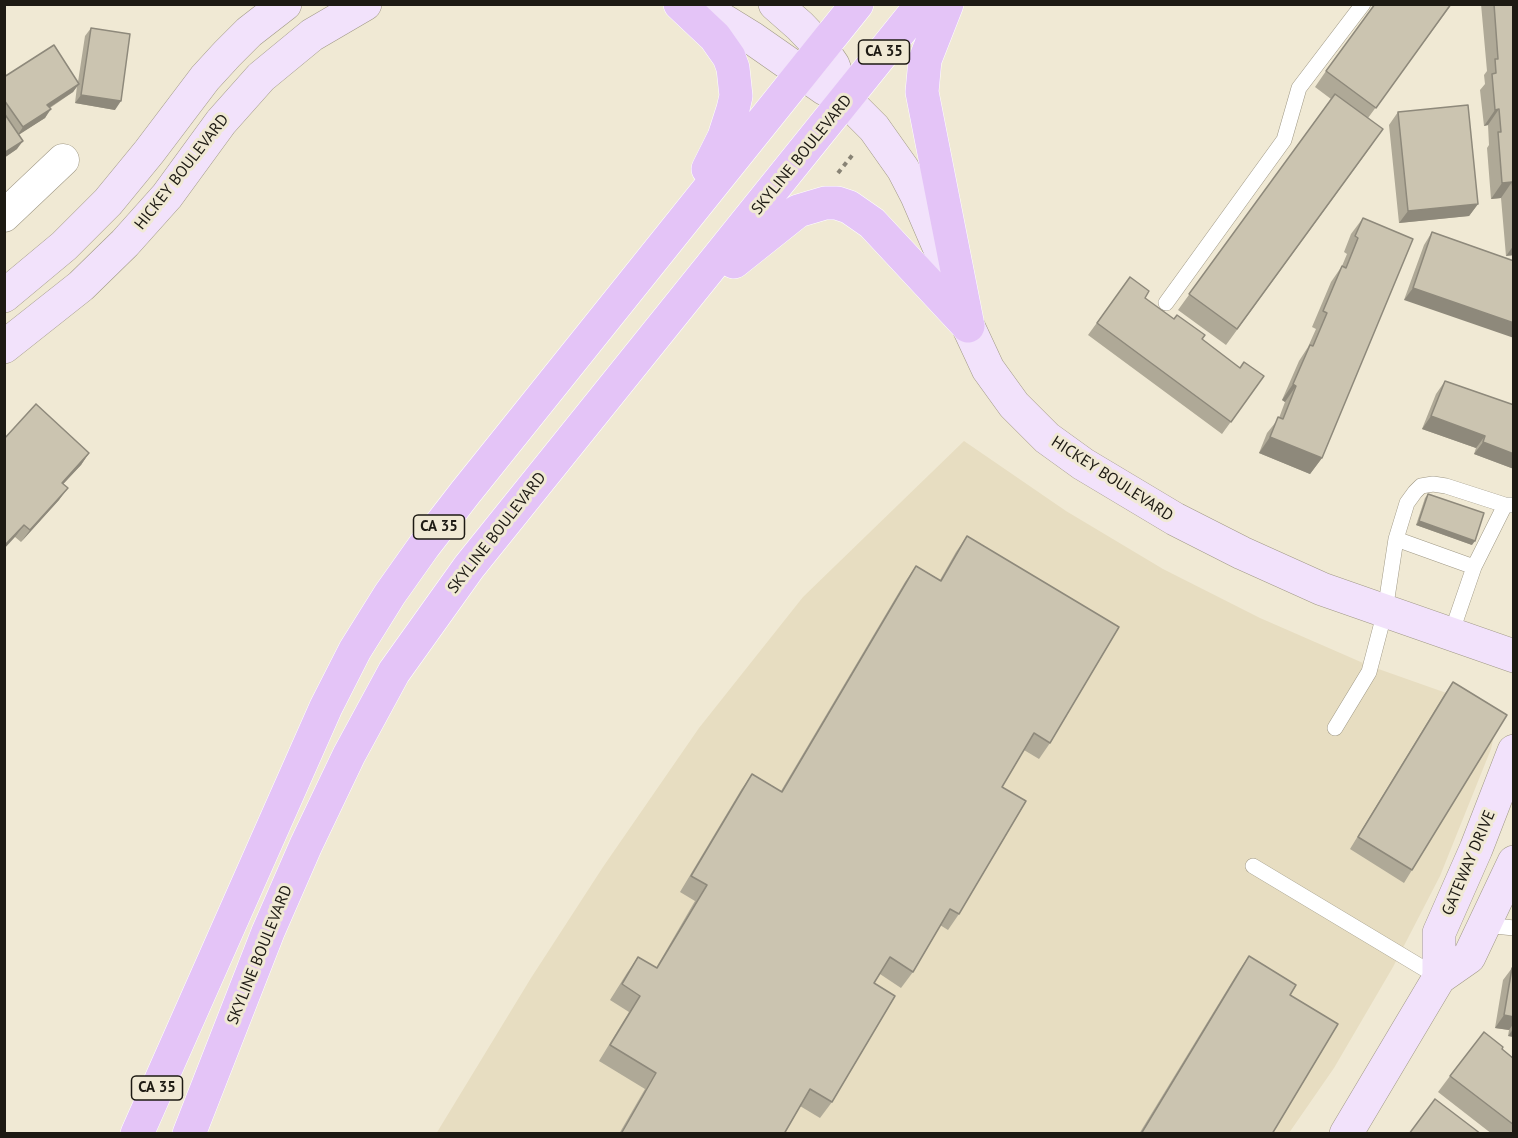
<!DOCTYPE html>
<style>
body{margin:0}
#map{position:relative;width:1518px;height:1138px;overflow:hidden;background:#f0e9d4;font-family:"PT Sans",sans-serif}
canvas{display:block}
.frame{position:absolute;inset:0;border:6px solid #1d1a13;pointer-events:none}
</style>
<div id="map">
<canvas width="1518" height="1138"></canvas>
<div class="frame"></div>
</div>
<script>
const ctx = document.querySelector('canvas').getContext('2d');
ctx.lineJoin = 'round';
function fill(path, color) { ctx.fillStyle = color; ctx.fill(path, 'evenodd'); }
const toPath = rows => new Path2D(rows.map(r => 'M' + r).join(''));
function strokePath(path, color, width, dash) { ctx.strokeStyle = color; ctx.lineWidth = width; ctx.lineCap = dash ? 'butt' : 'round'; ctx.setLineDash(dash || []); ctx.stroke(path); }
function label(font, color, halo, rows, align = 'center') {
  ctx.font = font + ' "PT Sans",sans-serif'; ctx.lineWidth = 6; ctx.setLineDash([]); ctx.textBaseline = 'middle'; ctx.strokeStyle = halo; ctx.fillStyle = color; for (const [text, x, y, turn = 0] of rows) {
    ctx.save(); ctx.translate(x, y); ctx.rotate((+turn || 0) * Math.PI / 180); ctx.textAlign = isNaN(turn) ? turn : align; if (halo) ctx.strokeText(text, 0, 0); ctx.fillText(text, 0, 0); ctx.restore();
  }
}
const built = toPath([
 [964,441,1066,511,1163,569,1260,618,1370,666,1486,707,1495,731,1491,749,1440,876,1393,967,1334,1068,1289,1133,436,1134,531,978,603,867,699,728,803,597]
]);
const path = toPath([
 [838,173,854,153]
]);
const lane = toPath([
 [1166,303,1284,140,1299,88,1363,4],
 [1396,539,1407,503,1415,492,1421,486,1433,484,1446,486,1505,505],
 [1474,567,1505,505,1513,505],
 [1335,728,1369,672,1385,611,1396,539,1474,567,1451,634],
 [1253,866,1438,977],
 [1485,925,1514,928]
]);
const street = toPath([
 [4,216,63,160]
]);
const secondary = toPath([
 [697,4,752,38,825,89,846,100,874,128,903,169,917,196,942,254,968,326,988,369,1014,405,1047,438,1083,464,1175,519,1242,553,1322,589,1514,656],
 [775,4,800,26,822,49,833,65,846,100],
 [4,296,64,246,108,202,149,152,205,78,227,54,249,32,285,4],
 [4,347,81,286,125,243,167,196,221,122,261,77,312,35,365,4],
 [1439,978,1439,933,1476,849,1514,751],
 [1346,1134,1439,978,1469,957,1514,862]
]);
const primary = toPath([
 [680,4,715,37,729,57,733,68,736,96,733,109,724,137,708,169],
 [947,4,925,60,922,92,968,326],
 [734,262,798,211,825,203,837,203,849,207,872,223,968,326],
 [137,1134,326,707,355,650,390,594,424,546,465,493,857,4],
 [189,1134,268,932,306,845,349,755,394,672,469,567,922,4]
]);
const wall = toPath([
 [1452,4,1368,118,1372,145,1226,345,1178,310,1331,99,1315,87,1326,71],
 [1481,4,1514,4,1514,255,1506,256,1501,198,1491,199,1487,148,1489,145,1488,125,1484,126,1480,90,1485,84,1484,75,1487,71],
 [91,28,115,110,75,103,77,86,73,92,50,108,45,118,19,134,17,149,4,158,4,77,78,82,85,36],
 [1398,112,1478,204,1469,216,1399,223,1389,125],
 [1363,218,1322,458,1310,474,1259,453,1267,433,1279,418,1285,402,1282,400,1299,361,1308,347,1316,329,1312,327,1331,282,1342,266,1347,254,1344,252,1351,234],
 [1432,232,1514,261,1404,300,1424,245],
 [1130,277,1145,298,1240,368,1264,376,1222,434,1088,335],
 [1445,381,1514,405,1514,469,1474,454,1476,448,1422,429,1436,394],
 [4,439,89,453,81,465,63,484,59,500,21,542,15,537],
 [1428,494,1472,545,1416,525,1425,498],
 [967,536,1050,743,1039,759,1024,750,1002,787,959,914,948,930,940,925,913,972,901,988,880,974,874,983,832,1102,820,1118,800,1106,784,1134,619,1134,645,1089,599,1061,629,1012,610,1000,627,973,638,957,656,968,695,901,680,892,741,790,752,774,781,791,905,582,916,566,940,580,956,552],
 [1453,682,1412,870,1404,883,1350,849,1444,695],
 [1249,956,1290,995,1272,1134,1139,1134,1238,972],
 [1512,968,1514,968,1514,1037,1508,1036,1509,1030,1495,1028,1503,980],
 [1502,1049,1514,1059,1514,1134,1492,1134,1438,1092,1450,1076]
]);
const shadedWall = toPath([
 [79,84,73,92,41,113,47,105],
 [81,95,121,101,115,110,75,103],
 [51,109,45,118,17,136,23,127],
 [1499,109,1488,125,1484,126,1495,110],
 [23,141,17,149,4,158,4,153],
 [1512,182,1501,198,1491,199,1502,183],
 [1478,204,1469,216,1399,223,1408,211],
 [1514,245,1514,255,1506,256],
 [1413,288,1514,323,1514,338,1404,300],
 [1293,384,1296,386,1285,402,1282,400],
 [1431,416,1485,436,1476,448,1422,429],
 [1270,437,1322,458,1310,474,1259,453],
 [1483,442,1514,454,1514,469,1474,454],
 [89,453,81,465,53,495,62,483],
 [68,488,59,500,21,542,30,530],
 [1419,521,1475,541,1472,545,1416,525],
 [24,525,15,537,4,549,4,546],
 [1504,1015,1514,1017,1514,1023,1509,1030,1495,1028],
 [1514,1028,1514,1037,1508,1036]
]);
const building = toPath([
 [1375,4,1451,4,1376,108,1326,71,1375,4],
 [1494,4,1514,4,1514,195,1512,182,1502,183,1498,132,1501,132,1499,109,1495,110,1492,74,1496,73,1495,59,1498,59,1494,4],
 [91,28,130,34,121,101,81,95,91,28],
 [54,45,79,84,47,105,51,109,23,127,4,100,4,77,54,45],
 [1335,94,1383,129,1237,329,1189,294,1335,94],
 [1468,105,1478,204,1408,211,1398,112,1468,105],
 [4,113,23,141,4,153,4,113],
 [1363,218,1413,239,1322,458,1270,437,1278,417,1283,419,1296,386,1293,384,1310,345,1313,346,1327,313,1323,311,1342,266,1346,268,1358,238,1355,236,1363,218],
 [1432,232,1514,261,1514,323,1413,288,1432,232],
 [1130,277,1149,291,1145,298,1174,319,1177,315,1205,335,1202,339,1240,368,1244,362,1264,376,1231,422,1097,323,1130,277],
 [1445,381,1514,405,1514,454,1483,442,1485,436,1431,416,1445,381],
 [36,404,89,453,62,483,68,488,30,530,24,525,4,546,4,439,36,404],
 [1428,494,1484,513,1475,541,1419,521,1428,494],
 [967,536,1119,627,1050,743,1034,733,1002,787,1026,801,959,914,950,909,913,972,890,957,874,983,895,996,832,1102,810,1089,784,1134,621,1134,656,1073,610,1045,640,996,622,984,638,957,657,968,707,885,691,876,752,774,782,792,916,566,941,581,967,536],
 [1453,682,1507,715,1412,870,1358,837,1453,682],
 [1249,956,1296,985,1290,995,1338,1024,1272,1134,1141,1134,1249,956],
 [1512,968,1514,968,1514,1017,1504,1015,1512,968],
 [1484,1032,1503,1047,1502,1049,1514,1059,1514,1125,1450,1076,1484,1032],
 [1435,1099,1481,1134,1409,1134,1435,1099]
]);
const shields = [
 [884,52,51],
 [439,527,51],
 [157,1088,51]
];
const shieldNames = [
 ["CA 35",884,52],
 ["CA 35",439,527],
 ["CA 35",157,1088]
];
const streetNames = [
 ["SKYLINE BOULEVARD",802,155,-51],
 ["HICKEY BOULEVARD",182,172,-52],
 ["HICKEY BOULEVARD",1112,479,33],
 ["SKYLINE BOULEVARD",497,533,-52],
 ["GATEWAY DRIVE",1469,863,-67],
 ["SKYLINE BOULEVARD",260,955,-68]
];
fill(built, '#e7ddc1');
strokePath(lane, '#9f9885', 16);
strokePath(street, '#9f9885', 33);
strokePath(secondary, '#9f9885', 34);
strokePath(primary, '#fff', 34);
strokePath(path, '#888375', 4, [4.5, 4.5]);
strokePath(lane, '#fff', 15);
strokePath(street, '#fff', 32);
strokePath(secondary, '#f2e2fb', 33);
strokePath(primary, '#e4c4f7', 33);
fill(wall, '#afa997');
fill(shadedWall, '#8e897b');
fill(building, '#cbc4b0');
strokePath(building, '#8e897b', 1.5);
for (const [x, y, w] of shields) { const box = new Path2D(); box.roundRect(x - w / 2, y - 12, w, 24, 4.5); ctx.fillStyle = '#f0e9d4'; ctx.fill(box); strokePath(box, '#1d1a13', 1.5); }
label('bold 15px', '#1d1a13', null, shieldNames);
label('16px', '#1d1a13', '#f0e9d4', streetNames);
</script>
